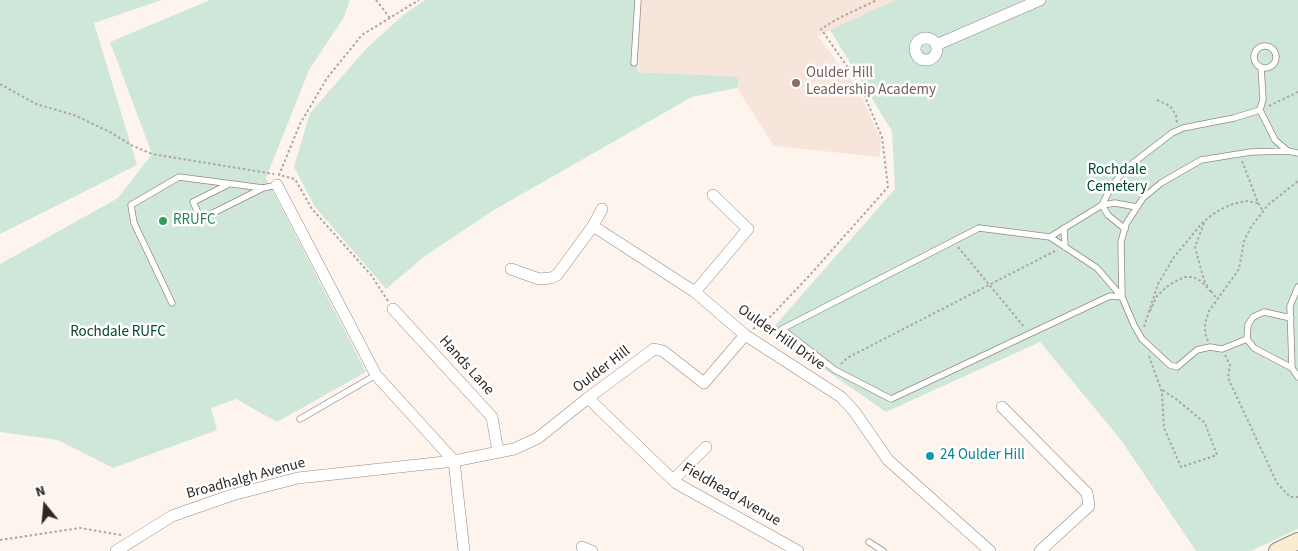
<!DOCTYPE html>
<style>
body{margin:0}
#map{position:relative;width:1298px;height:551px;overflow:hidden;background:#fef4ee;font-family:"Source Sans 3",sans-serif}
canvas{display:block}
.north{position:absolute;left:20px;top:481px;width:50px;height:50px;-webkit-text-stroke:4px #fff;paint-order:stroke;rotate:343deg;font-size:14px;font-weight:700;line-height:20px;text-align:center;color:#2c2826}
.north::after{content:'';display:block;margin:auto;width:18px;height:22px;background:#2c2826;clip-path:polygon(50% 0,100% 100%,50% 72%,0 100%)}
</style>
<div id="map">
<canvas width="1298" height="551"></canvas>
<div class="north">N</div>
</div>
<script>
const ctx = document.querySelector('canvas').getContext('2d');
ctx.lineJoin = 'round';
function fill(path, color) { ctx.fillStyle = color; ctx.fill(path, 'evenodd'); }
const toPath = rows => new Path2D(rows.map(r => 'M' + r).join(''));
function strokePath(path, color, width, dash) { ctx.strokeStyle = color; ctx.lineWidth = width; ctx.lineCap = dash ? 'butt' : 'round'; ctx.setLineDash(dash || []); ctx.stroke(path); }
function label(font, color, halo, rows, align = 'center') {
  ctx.font = font + ' "Source Sans 3",sans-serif'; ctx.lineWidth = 5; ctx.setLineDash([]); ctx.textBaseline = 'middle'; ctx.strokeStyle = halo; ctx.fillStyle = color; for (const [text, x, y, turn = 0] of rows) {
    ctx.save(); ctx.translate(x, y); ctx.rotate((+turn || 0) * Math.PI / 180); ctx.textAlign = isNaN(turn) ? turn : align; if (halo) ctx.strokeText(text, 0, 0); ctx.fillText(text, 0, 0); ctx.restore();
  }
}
const built = toPath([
 [640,0,895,0,818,36,860,93,881,139,880,157,774,146,737,88,740,78,637,72]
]);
const green = toPath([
 [0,0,162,0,94,23,137,165,0,234],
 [210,0,350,0,344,17,309,70,266,178,366,372,277,422,236,399,211,408,217,430,113,468,58,440,0,432,0,264,118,198,152,154,110,42],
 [425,0,640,0,637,72,740,77,737,88,692,97,494,210,425,256,386,289,315,207,294,167,310,113,366,49,403,15],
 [895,0,1298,0,1298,529,1251,551,1196,551,1121,440,1040,342,886,412,770,331,895,189,892,131,830,30]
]);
const path = toPath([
 [376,0,390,18],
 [0,84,36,104,74,115,110,132,131,145,152,154,274,174],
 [1157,100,1170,106,1176,115,1177,123],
 [1269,106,1298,92],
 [1242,161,1258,203,1263,211],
 [1204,223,1195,247,1204,280,1208,287],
 [958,247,1025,328],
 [1211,291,1217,299],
 [388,301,371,275,312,209,295,179,279,175,300,124,327,78,362,35,419,0],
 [1150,311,1157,296,1169,285,1184,277,1193,277,1201,281,1211,292],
 [1144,327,1158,284,1174,257,1203,222,1216,212,1230,205,1245,201,1258,203],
 [753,329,770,317,809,276,888,187,882,137,860,85,821,29,839,18,877,0],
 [1208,341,1205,333,1205,324,1209,311,1239,269,1244,241,1251,227,1268,205,1298,181],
 [1225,355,1230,365,1228,378,1277,483,1290,497,1298,497],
 [1149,356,1155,373,1161,389,1162,393,1164,428,1181,467,1217,455,1205,423,1176,399,1161,389],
 [841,364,847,358,1057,250],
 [0,540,80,528,121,535]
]);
const service = toPath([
 '1254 57a11 11 0 1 1 22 0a11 11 0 1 1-22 0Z',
 [634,63,638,0],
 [1261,67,1263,99,1260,110,1275,140,1288,151,1298,153],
 [229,184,193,202,201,219,263,188],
 [979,228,1050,237,1097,268,1122,297,1110,296,891,399,835,370,782,329,979,228],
 [1064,228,1065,247],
 [1125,229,1108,215,1102,205,1115,203,1137,207],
 [1050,237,1102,205,1112,185,1128,167,1172,133,1183,128,1234,118,1260,110],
 [1298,287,1290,306,1292,368,1298,377],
 [172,303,134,223,131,205,179,177,263,188,277,185],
 [1291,318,1264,312,1253,317,1248,325,1247,339,1254,348,1292,368],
 [1247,339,1222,349,1210,347,1197,350,1177,367,1170,365,1142,339,1134,325,1122,297,1121,242,1126,224,1143,198,1161,183,1201,160,1251,152,1288,151],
 [300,419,376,375],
 [869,542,883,551]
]);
const minor = toPath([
 '915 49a11 11 0 1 1 22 0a11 11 0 1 1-22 0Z',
 [936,45,1040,0],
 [277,185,376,375,454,461],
 [593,226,602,209],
 [511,269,539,279,551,278,557,275,593,226,695,292,745,335,841,397,854,411,888,460,990,551],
 [695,292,748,229,713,195],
 [393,309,492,417,498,452],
 [588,398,676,483,798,551],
 [1002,407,1087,493,1089,506,1040,551],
 [454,461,464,551],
 [673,480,706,447],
 [582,547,592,551],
 [116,551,172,516,232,495,298,478,454,461,514,449,538,438,588,398,654,349,663,351,704,383,745,335]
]);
const secondary = toPath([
 [1277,551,1298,541]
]);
const markers = [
 [796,83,5,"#8d6e63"],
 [163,221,5,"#2e9e5b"],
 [930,456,5,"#0f9aa8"]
];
const educationNames = [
 ["Oulder Hill",806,74],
 ["Leadership Academy",806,91]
];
const parkNames = [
 ["Rochdale",1117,171],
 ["Cemetery",1117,188],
 ["Rochdale RUFC",118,333]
];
const leisureNames = [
 ["RRUFC",173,221]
];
const streetNames = [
 ["Oulder Hill Drive",781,338,35],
 ["Hands Lane",466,366,48],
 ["Oulder Hill",602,370,-37],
 ["Broadhalgh Avenue",246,479,-15],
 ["Fieldhead Avenue",731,495,30]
];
const cultureNames = [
 ["24 Oulder Hill",940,456]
];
fill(built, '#f7e5dc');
fill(green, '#cfe7d9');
strokePath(service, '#948a85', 7);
strokePath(minor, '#948a85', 12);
strokePath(secondary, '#948a85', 18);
strokePath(path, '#ada6a1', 2, [2.5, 2.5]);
strokePath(service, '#fff', 5.5);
strokePath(minor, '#fff', 11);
strokePath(secondary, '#faecd1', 16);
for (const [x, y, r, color] of markers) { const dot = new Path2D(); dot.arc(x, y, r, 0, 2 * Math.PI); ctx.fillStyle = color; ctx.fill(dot); strokePath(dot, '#fff', 2); }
label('15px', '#785e54', '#fff', educationNames, 'left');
label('15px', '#01472d', '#fff', parkNames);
label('15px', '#27864d', '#fff', leisureNames, 'left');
label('15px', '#2c2826', '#fff', streetNames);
label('15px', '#0d838f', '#fff', cultureNames, 'left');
</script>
